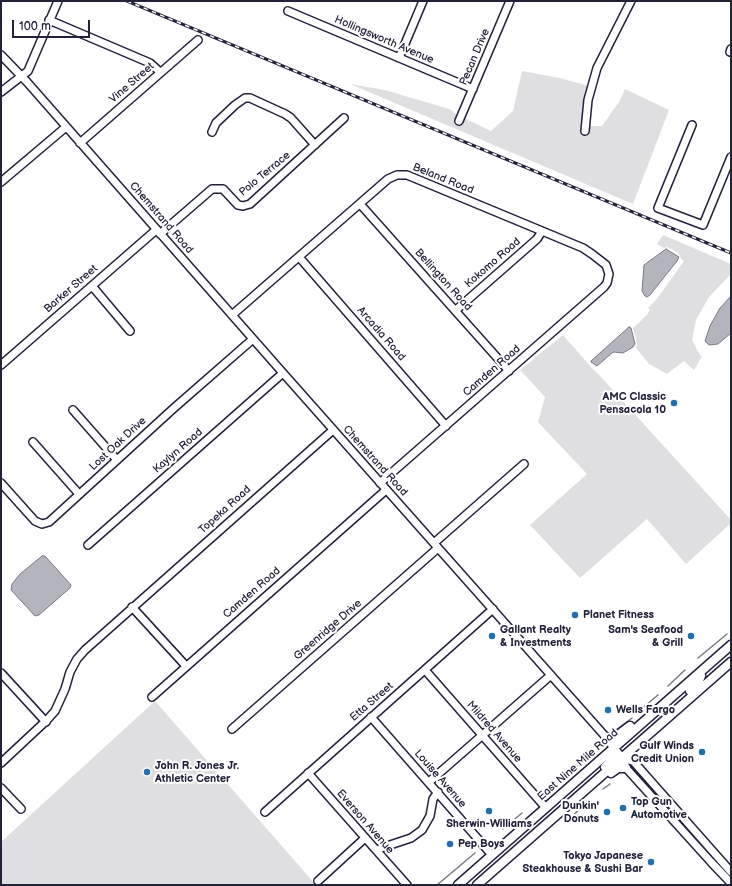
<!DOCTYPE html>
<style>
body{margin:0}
#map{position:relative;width:732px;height:886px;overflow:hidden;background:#fff;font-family:"Balsamiq Sans",sans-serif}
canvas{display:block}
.frame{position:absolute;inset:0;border:2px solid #22223b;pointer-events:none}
.scale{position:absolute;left:12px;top:20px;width:78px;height:18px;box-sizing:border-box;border:2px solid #22223b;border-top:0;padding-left:5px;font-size:12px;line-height:14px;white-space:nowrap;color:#22223b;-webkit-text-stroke:3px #fff;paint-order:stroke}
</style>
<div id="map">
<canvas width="732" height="886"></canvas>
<div class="frame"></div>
<div class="scale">100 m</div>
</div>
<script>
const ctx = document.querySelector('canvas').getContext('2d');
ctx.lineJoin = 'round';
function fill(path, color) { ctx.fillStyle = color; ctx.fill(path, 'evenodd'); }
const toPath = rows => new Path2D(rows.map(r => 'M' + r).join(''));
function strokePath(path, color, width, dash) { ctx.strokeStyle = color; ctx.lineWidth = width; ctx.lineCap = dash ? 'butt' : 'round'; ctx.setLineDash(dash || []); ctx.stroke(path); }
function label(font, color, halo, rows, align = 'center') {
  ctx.font = font + ' "Balsamiq Sans",sans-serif'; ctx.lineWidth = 4; ctx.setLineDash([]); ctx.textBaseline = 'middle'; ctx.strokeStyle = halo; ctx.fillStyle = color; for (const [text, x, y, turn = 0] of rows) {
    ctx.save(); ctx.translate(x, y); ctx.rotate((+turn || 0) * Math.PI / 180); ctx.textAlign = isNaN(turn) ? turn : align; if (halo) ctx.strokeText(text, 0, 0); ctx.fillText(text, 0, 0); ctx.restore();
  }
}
const green = toPath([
 [522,71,560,78,589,86,583,115,582,133,587,134,588,123,589,126,602,126,619,102,625,89,669,110,633,204,350,84,385,90,449,109,458,115,456,122,460,125,464,118,491,131,513,111],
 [663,235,731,264,731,274,709,297,696,320,692,340,700,355,702,356,694,370,684,361,667,374,649,364,636,348,637,343,633,328,647,315,650,310,648,308,656,300,684,261,681,259,680,256,677,252,667,247,664,248,657,244],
 [563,335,591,367,601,377,731,520,731,523,686,564,647,519,580,578,530,525,587,474,538,422,545,397,520,370],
 [155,701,316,885,1,885,1,842]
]);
const water = toPath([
 [666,249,679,257,677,261,650,295,647,297,645,296,642,291,644,265,666,249],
 [731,296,731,333,718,344,709,345,705,341,710,326,720,308,731,296],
 [629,327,631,328,635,344,633,347,623,353,614,352,612,353,597,366,591,362,591,361,629,327],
 [42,556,45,556,71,585,70,588,39,615,35,616,11,590,12,584,20,574,42,556]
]);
const stream = toPath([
 [698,658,727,634],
 [668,686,685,670],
 [641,709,658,695],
 [616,730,632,718],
 [558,778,573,766,578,765],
 [603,789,610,784],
 [566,823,588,800],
 [503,829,522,813],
 [437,885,475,853]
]);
const minor = toPath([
 [288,11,473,89],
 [49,20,150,63,160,72],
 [730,52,731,49],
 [1,55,27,82,283,373,604,735,622,758,626,768,711,862,731,883],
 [399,58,423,1],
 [1,92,28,71,58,1],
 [459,121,510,1],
 [692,125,658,208,703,225,731,157],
 [585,131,588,100,597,68,631,1],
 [212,132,216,123,235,105,245,98,250,98,285,114,291,118,315,145],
 [80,143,198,40],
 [1,182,66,127],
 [360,204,509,371],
 [160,234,212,189,223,189,238,205,243,206,250,204,344,118],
 [299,257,446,426],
 [92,286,130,331],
 [456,310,537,239,542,231],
 [232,315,388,179,397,175,407,175,583,248,592,254,606,265,609,274,607,283,604,287,380,483],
 [1,365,156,230],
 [73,410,117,460],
 [33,442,79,494],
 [1,483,35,521,42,524,49,522,174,408,253,339],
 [434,543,524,464],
 [88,545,283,373],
 [132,607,186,666],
 [425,670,546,808],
 [1,673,46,722],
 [152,697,386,490],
 [371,717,492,855],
 [232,729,438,548],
 [622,758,633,761,731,872],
 [1,763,47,720,55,711,65,689,70,672,77,659,85,650,333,430],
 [308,773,407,885],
 [429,782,551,675],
 [1,788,21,809],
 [265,812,493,609],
 [377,851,381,848,411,838,422,830,430,816,433,799,438,792],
 [318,881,365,838]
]);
const major = toPath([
 [690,691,697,685,701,676],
 [606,737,610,739,614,738,630,726],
 [605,767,612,760,614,755,614,748],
 [611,773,618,768,626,768],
 [458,885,731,645],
 [477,885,731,662]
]);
const rail = toPath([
 [127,1,731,253]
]);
const markers = [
 [674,403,4,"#1f6fb2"],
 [575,615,4,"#1f6fb2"],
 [492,636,4,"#1f6fb2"],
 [691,636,4,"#1f6fb2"],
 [608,710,4,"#1f6fb2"],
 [702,752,4,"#1f6fb2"],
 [147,772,4,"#1f6fb2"],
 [623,808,4,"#1f6fb2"],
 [489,811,4,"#1f6fb2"],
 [607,812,4,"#1f6fb2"],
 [450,844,4,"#1f6fb2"],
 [651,862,4,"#1f6fb2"]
];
const streetNames = [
 ["Hollingsworth Avenue",384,40,23],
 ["Pecan Drive",475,57,-67],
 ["Vine Street",132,83,-41],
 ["Polo Terrace",265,174,-40],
 ["Beland Road",443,179,22],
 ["Chemstrand Road",161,218,49],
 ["Kokomo Road",493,263,-41],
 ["Bellington Road",443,280,48],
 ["Barker Street",71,289,-41],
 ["Arcadia Road",381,334,49],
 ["Camden Road",492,371,-41],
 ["Lost Oak Drive",118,444,-43],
 ["Kaylyn Road",178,451,-41],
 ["Chemstrand Road",375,461,48],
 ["Topeka Road",225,510,-42],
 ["Camden Road",252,593,-41],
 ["Greenridge Drive",328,630,-41],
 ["Etta Street",372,702,-41],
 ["Mildred Avenue",494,732,49],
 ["East Nine Mile Road",578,765,-41],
 ["Louise Avenue",440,779,49],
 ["Everson Avenue",365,822,49]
];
const poiNames = [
 ["AMC Classic",666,397,"right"],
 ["Pensacola 10",666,410,"right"],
 ["Planet Fitness",583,615],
 ["Gallant Realty",500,630],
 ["& Investments",500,643],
 ["Sam's Seafood",683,630,"right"],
 ["& Grill",683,643,"right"],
 ["Wells Fargo",616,710],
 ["Gulf Winds",694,746,"right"],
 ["Credit Union",694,759,"right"],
 ["John R. Jones Jr.",155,766],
 ["Athletic Center",155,779],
 ["Top Gun",631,802],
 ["Automotive",631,815],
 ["Dunkin'",599,806,"right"],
 ["Donuts",599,819,"right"],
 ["Sherwin-Williams",489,824,"center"],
 ["Pep Boys",458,844],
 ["Tokyo Japanese",643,856,"right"],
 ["Steakhouse & Sushi Bar",643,869,"right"]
];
fill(green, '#dfdfe2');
fill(water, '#b4b4bc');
strokePath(water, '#7a7a88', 1);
strokePath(stream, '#7a7a88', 1.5);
strokePath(minor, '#22223b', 10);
strokePath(major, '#22223b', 11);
strokePath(minor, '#fff', 7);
strokePath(major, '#fff', 8);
strokePath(rail, '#22223b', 3);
strokePath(rail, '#fff', 1.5, [4.5]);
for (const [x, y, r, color] of markers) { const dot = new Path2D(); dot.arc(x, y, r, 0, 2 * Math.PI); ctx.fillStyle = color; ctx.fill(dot); strokePath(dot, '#fff', 1.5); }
label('11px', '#22223b', '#fff', streetNames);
label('bold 11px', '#22223b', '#fff', poiNames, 'left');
</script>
